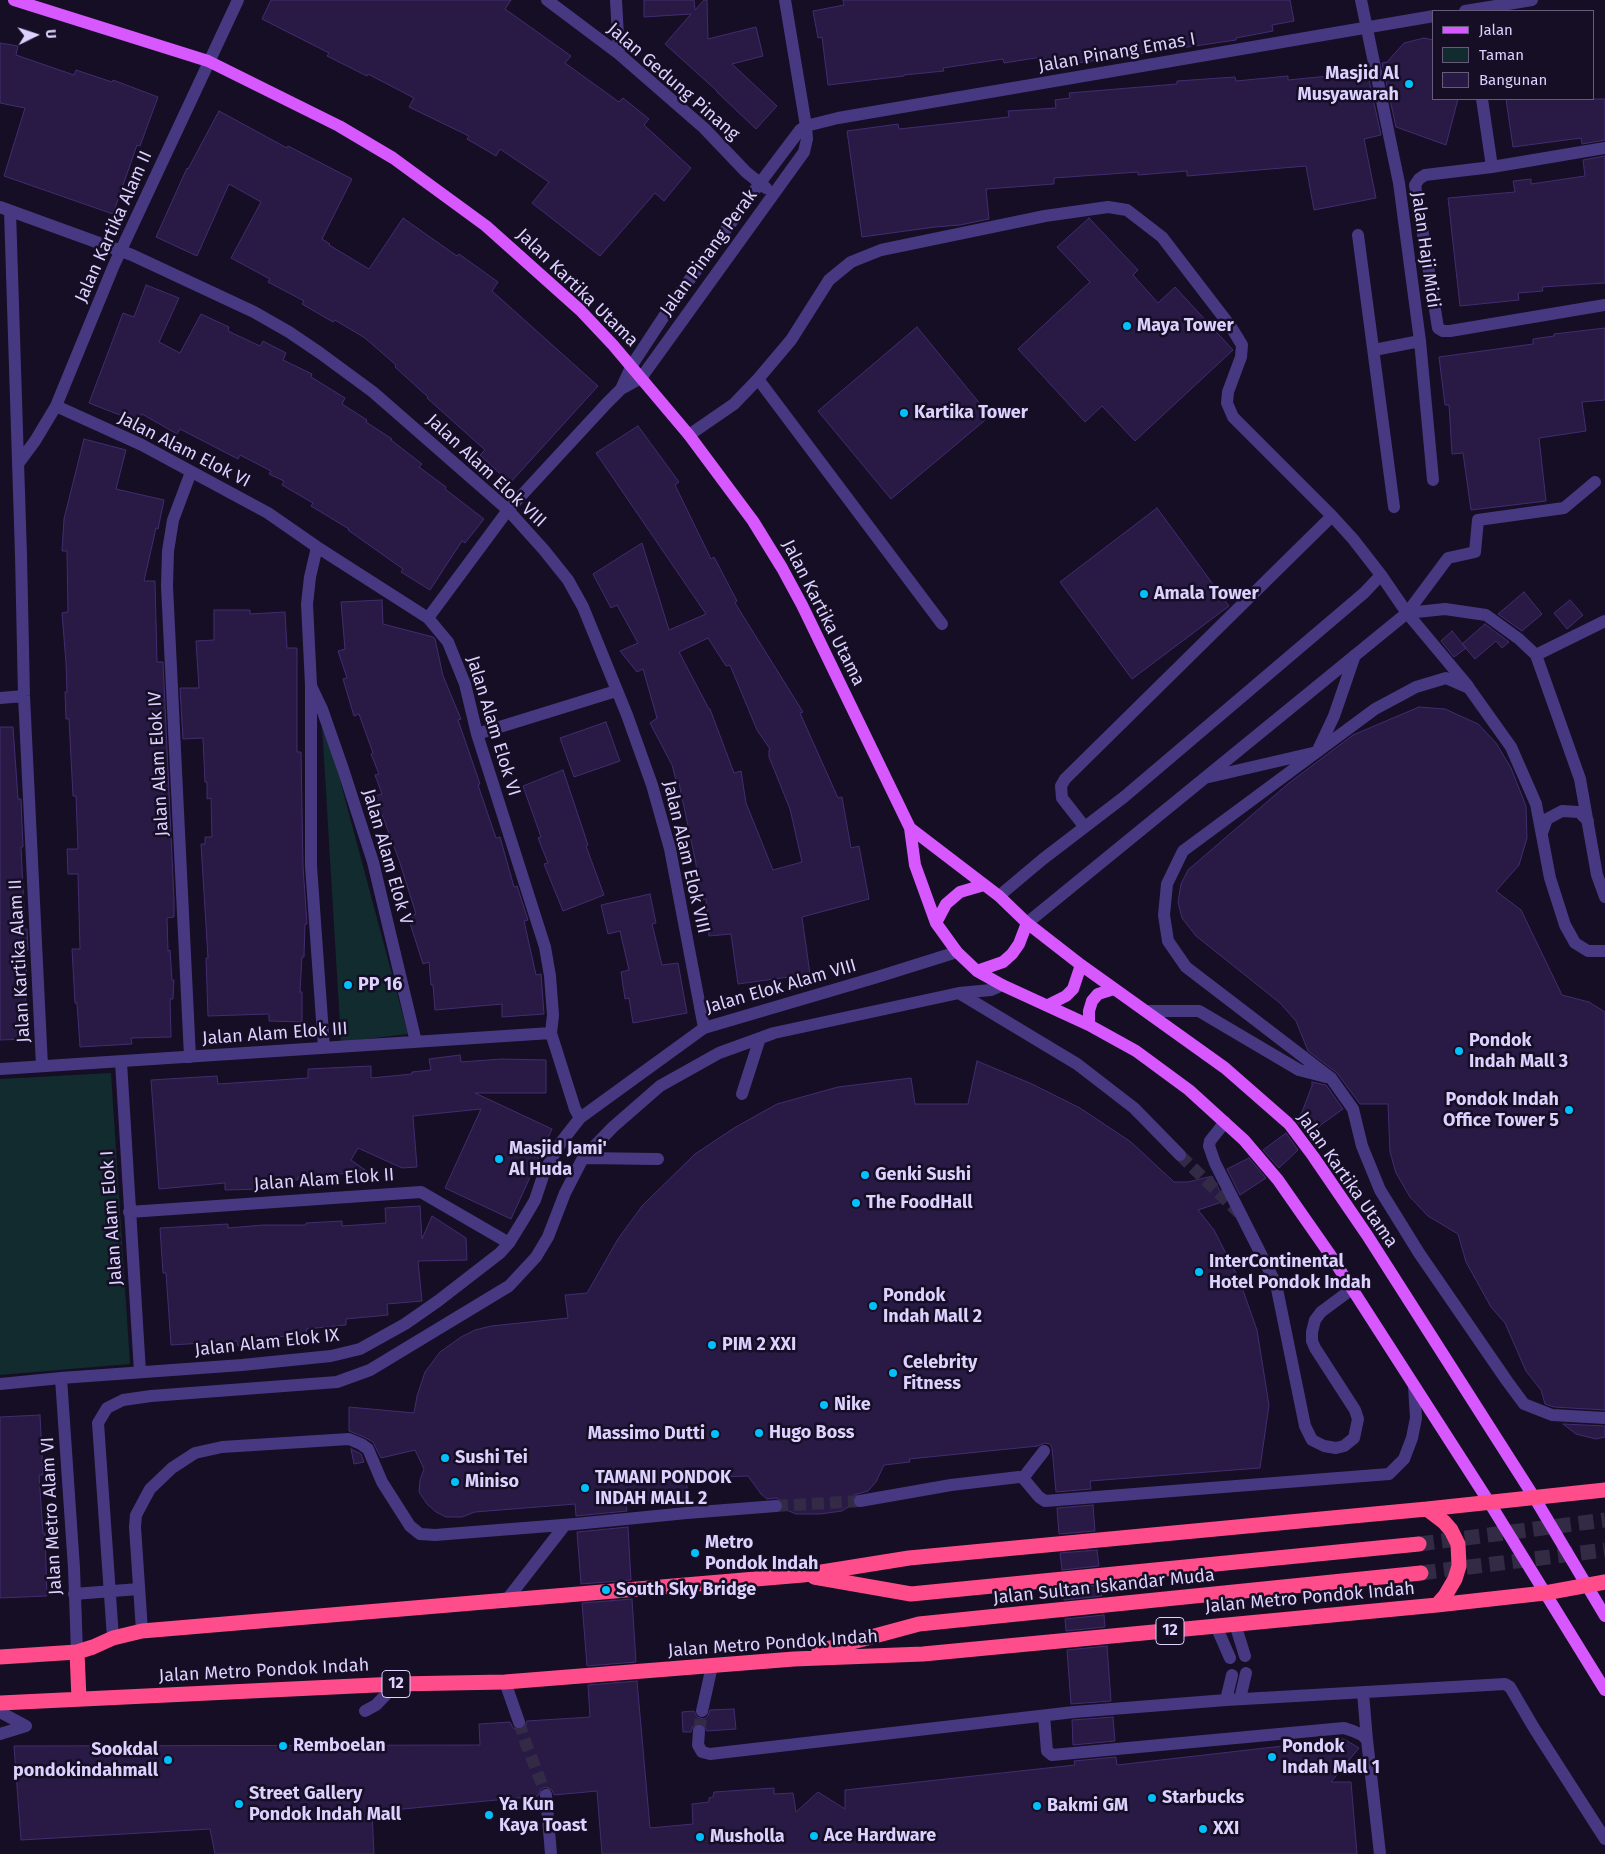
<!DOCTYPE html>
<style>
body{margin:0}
#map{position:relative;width:1605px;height:1854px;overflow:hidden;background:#150e24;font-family:"Fira Sans",sans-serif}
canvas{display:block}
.legend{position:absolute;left:1432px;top:10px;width:162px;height:90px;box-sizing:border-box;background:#150e24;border:1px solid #655c7c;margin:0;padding:6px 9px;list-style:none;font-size:15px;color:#dcd1ff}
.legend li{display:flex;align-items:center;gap:10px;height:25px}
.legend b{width:25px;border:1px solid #655c7c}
.north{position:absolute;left:10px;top:10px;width:50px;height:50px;-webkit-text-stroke:4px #150e24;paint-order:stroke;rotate:86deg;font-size:14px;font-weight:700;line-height:20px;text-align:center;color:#dcd1ff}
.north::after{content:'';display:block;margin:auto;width:18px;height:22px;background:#dcd1ff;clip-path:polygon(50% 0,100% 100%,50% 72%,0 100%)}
</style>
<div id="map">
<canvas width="1605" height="1854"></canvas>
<ul class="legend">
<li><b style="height:6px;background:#d758fe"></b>Jalan</li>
<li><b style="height:14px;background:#112b2e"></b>Taman</li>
<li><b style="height:14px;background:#291a45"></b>Bangunan</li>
</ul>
<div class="north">U</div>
</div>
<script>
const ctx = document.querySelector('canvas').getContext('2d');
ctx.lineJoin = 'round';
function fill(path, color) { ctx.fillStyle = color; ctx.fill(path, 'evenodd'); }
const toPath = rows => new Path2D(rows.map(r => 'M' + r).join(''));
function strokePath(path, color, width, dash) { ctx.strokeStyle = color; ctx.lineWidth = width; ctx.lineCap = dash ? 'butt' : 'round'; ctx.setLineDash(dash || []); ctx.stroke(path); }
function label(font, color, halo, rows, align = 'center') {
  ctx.font = font + ' "Fira Sans",sans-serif'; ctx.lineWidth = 5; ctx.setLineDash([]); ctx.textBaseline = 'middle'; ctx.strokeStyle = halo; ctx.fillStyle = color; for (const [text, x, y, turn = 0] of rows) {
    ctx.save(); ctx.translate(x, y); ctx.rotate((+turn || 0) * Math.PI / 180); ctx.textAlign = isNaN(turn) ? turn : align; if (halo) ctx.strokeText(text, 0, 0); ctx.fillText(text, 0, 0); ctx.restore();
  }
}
const green = toPath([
 [321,709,408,1034,341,1042],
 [111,1073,130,1364,0,1375,0,1079]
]);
const building = toPath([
 [271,0,511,0,505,9,571,56,565,63,619,102,623,98,649,119,644,125,691,168,664,201,655,193,600,256,532,203,549,182,500,149,496,156,467,139,469,136,409,107,414,98,368,74,367,76,327,56,329,53,262,19,271,0],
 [644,0,694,0,695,10,704,0,707,0,708,39,756,27,763,56,732,64,777,106,756,129,717,92,717,91,665,44,691,14,644,17,644,0],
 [843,0,1290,0,1294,21,1272,25,1273,31,1236,38,1236,40,1064,65,1063,56,1043,59,1042,57,1004,63,1003,59,943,68,944,71,904,75,904,76,828,85,822,37,818,38,813,11,844,5,843,0],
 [1424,38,1434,40,1434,99,1458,99,1446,145,1396,127,1382,63,1387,62,1404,43,1424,38],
 [0,43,18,46,16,55,74,75,76,70,112,82,113,80,158,97,140,146,137,145,113,214,4,176,25,108,0,103,0,43],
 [1366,66,1381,135,1364,139,1376,198,1314,210,1306,166,1187,176,1187,171,1138,175,1138,172,1054,178,1054,184,986,189,989,219,960,225,935,227,862,237,847,131,898,124,899,129,1009,117,1008,111,1056,108,1055,100,1070,98,1069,93,1177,84,1177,81,1235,77,1236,81,1288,76,1288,80,1339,75,1339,71,1366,66],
 [1506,99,1605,99,1605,140,1582,144,1581,138,1513,147,1506,99],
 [219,111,287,148,288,146,352,179,322,239,330,244,329,245,369,269,403,218,457,256,459,254,498,282,492,291,598,386,510,483,480,455,485,450,427,398,428,397,395,367,396,365,365,338,335,320,333,322,302,304,304,301,268,282,270,279,231,258,261,202,229,184,197,256,156,237,187,168,188,169,219,111],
 [1605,156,1605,283,1542,287,1543,291,1518,293,1519,300,1460,306,1448,198,1515,192,1513,181,1531,179,1531,184,1585,176,1583,160,1605,156],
 [1089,218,1138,270,1133,275,1158,303,1175,287,1233,350,1135,441,1102,406,1085,422,1018,349,1090,282,1057,247,1089,218],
 [146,285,179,298,159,342,180,353,201,314,229,327,228,331,260,346,263,341,286,353,283,360,312,374,311,377,345,398,342,404,367,420,366,422,392,439,391,440,422,464,419,467,446,487,445,489,484,519,465,543,462,541,430,590,401,572,403,569,348,530,349,529,311,506,313,503,282,485,284,481,269,474,271,471,240,455,238,459,180,429,177,434,142,414,138,422,89,403,123,313,134,317,146,285],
 [917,327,990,416,891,499,818,411,917,327],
 [1605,328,1605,400,1582,402,1586,431,1539,438,1546,501,1471,510,1463,453,1452,454,1449,405,1445,405,1439,357,1533,344,1533,339,1554,336,1554,334,1605,328],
 [638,426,679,482,675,485,711,559,714,557,737,601,735,603,803,712,800,713,838,798,842,797,851,848,859,846,869,899,802,917,810,974,738,984,731,934,709,936,706,899,699,901,696,864,679,783,677,784,672,765,650,723,657,718,643,669,637,672,620,651,638,643,617,605,611,608,593,574,642,543,669,630,706,614,596,453,638,426],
 [708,638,726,666,730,665,757,730,770,749,769,750,769,757,790,809,802,862,773,870,746,803,741,771,734,773,710,709,709,709,679,652,708,638],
 [84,439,126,450,116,489,164,500,158,529,156,528,144,581,155,581,157,662,163,662,174,900,174,917,167,918,168,951,170,950,172,980,174,980,173,999,170,999,171,1037,131,1038,132,1044,80,1047,77,1003,75,1003,72,949,80,949,78,874,68,874,67,849,78,849,76,796,73,796,69,719,66,719,65,692,67,692,66,663,62,613,68,612,67,551,62,551,64,519,84,439],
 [1157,508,1229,606,1132,679,1060,582,1157,508],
 [1524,592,1542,614,1522,631,1498,614,1524,592],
 [382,600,383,624,433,637,435,639,443,676,461,719,458,720,480,784,478,785,496,838,500,837,514,887,517,886,528,920,524,921,536,975,541,974,544,1014,502,1017,502,1004,435,1010,433,985,431,985,429,962,423,964,408,917,416,914,399,860,375,796,382,794,375,775,379,774,371,754,373,753,359,714,354,716,343,679,347,678,338,651,345,649,341,602,382,600],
 [1570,600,1583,615,1567,629,1554,613,1570,600],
 [214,610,250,610,250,614,285,612,287,648,297,648,297,752,301,752,303,867,307,924,305,924,304,957,302,957,300,992,302,992,302,1022,269,1021,269,1014,208,1016,206,958,208,958,201,844,205,844,205,837,212,837,211,798,207,799,207,782,205,782,203,738,183,739,180,688,199,688,196,641,214,640,214,610],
 [1485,624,1509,642,1502,648,1496,641,1475,659,1462,644,1485,624],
 [1452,631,1466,648,1454,657,1441,641,1452,631],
 [1419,707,1445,709,1478,724,1496,743,1511,768,1526,806,1527,838,1519,865,1496,891,1521,910,1562,995,1589,1002,1605,1012,1605,1410,1554,1407,1545,1404,1541,1390,1526,1371,1505,1323,1491,1307,1466,1262,1458,1234,1428,1216,1410,1197,1396,1173,1390,1152,1388,1104,1360,1104,1337,1073,1308,1051,1296,1021,1280,1003,1196,936,1182,918,1178,902,1181,884,1188,870,1289,783,1353,735,1419,707],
 [606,722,620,761,574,777,560,738,606,722],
 [0,727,13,727,18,799,21,799,23,847,21,847,25,929,27,929,28,950,25,951,27,977,25,977,27,1039,0,1040,0,727],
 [563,770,588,845,586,846,604,895,563,911,544,864,548,863,538,838,541,837,523,786,563,770],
 [650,894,656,923,652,924,662,965,678,963,687,1013,633,1023,629,998,625,999,621,972,629,970,620,931,608,934,601,905,650,894],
 [460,1055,461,1062,502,1059,546,1060,546,1093,475,1093,552,1129,511,1219,445,1188,481,1109,413,1116,417,1167,402,1168,358,1148,351,1160,368,1172,298,1177,298,1180,264,1181,264,1189,225,1190,225,1183,159,1189,151,1080,217,1076,218,1084,308,1078,308,1069,371,1066,371,1078,412,1074,412,1072,431,1070,429,1059,460,1055],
 [977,1061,1032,1084,1080,1108,1131,1142,1174,1182,1188,1182,1212,1176,1225,1201,1198,1210,1214,1230,1239,1279,1257,1330,1269,1405,1260,1468,1090,1481,1091,1489,1056,1492,1052,1448,1050,1444,1045,1443,1038,1446,909,1459,910,1462,884,1465,876,1482,868,1491,854,1495,852,1499,853,1504,842,1511,820,1514,796,1514,784,1509,782,1501,776,1498,767,1499,761,1494,748,1476,687,1478,687,1497,626,1503,627,1511,576,1516,575,1504,475,1512,462,1517,446,1517,436,1512,427,1504,419,1492,420,1480,424,1469,415,1450,381,1458,373,1442,364,1437,349,1431,349,1407,414,1413,417,1396,425,1372,440,1352,461,1337,475,1330,491,1326,568,1318,565,1295,587,1293,618,1239,642,1206,695,1154,734,1128,777,1104,838,1087,911,1078,915,1104,968,1104,977,1061],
 [1312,1082,1326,1085,1343,1109,1322,1124,1309,1137,1296,1120,1302,1112,1312,1086,1312,1082],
 [1286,1133,1298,1150,1279,1168,1263,1150,1286,1133],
 [1249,1158,1266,1178,1240,1195,1227,1169,1249,1158],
 [420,1206,422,1239,432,1216,466,1238,467,1260,418,1261,422,1301,387,1304,388,1315,346,1319,346,1325,306,1329,307,1334,278,1337,278,1343,238,1346,237,1341,171,1345,166,1273,163,1273,160,1228,228,1224,228,1228,263,1225,306,1225,306,1223,342,1221,342,1226,386,1223,385,1208,420,1206],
 [40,1415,43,1475,39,1475,43,1533,45,1533,47,1596,0,1598,0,1417,40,1415],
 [1563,1424,1605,1426,1605,1437,1596,1439,1576,1434,1563,1424],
 [351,1449,361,1454,364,1462,354,1464,351,1449],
 [1093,1505,1095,1531,1059,1534,1057,1508,1093,1505],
 [628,1527,631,1580,581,1584,577,1532,628,1527],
 [1097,1550,1099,1566,1062,1570,1060,1553,1097,1550],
 [1101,1585,1102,1596,1064,1600,1063,1588,1101,1585],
 [632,1599,636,1662,587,1666,582,1603,632,1599],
 [1104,1615,1105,1627,1066,1631,1065,1619,1104,1615],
 [1107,1646,1111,1701,1071,1704,1067,1650,1107,1646],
 [637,1681,650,1828,693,1824,692,1804,709,1802,709,1798,713,1797,714,1792,774,1788,774,1794,793,1793,796,1812,818,1792,845,1809,845,1790,1075,1765,1074,1761,1116,1757,1117,1765,1344,1739,1359,1748,1331,1782,1351,1782,1357,1854,602,1854,597,1791,554,1795,552,1790,546,1787,541,1789,538,1796,372,1812,374,1854,215,1854,210,1829,21,1840,14,1746,480,1745,479,1724,510,1722,513,1728,518,1730,525,1728,527,1721,590,1717,588,1685,637,1681],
 [734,1709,736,1729,707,1731,704,1725,699,1723,693,1726,691,1732,683,1732,682,1712,694,1711,697,1717,704,1719,708,1716,710,1710,734,1709],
 [1113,1717,1115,1741,1073,1745,1072,1720,1113,1717]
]);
const minorTunnel = toPath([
 [1180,1155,1239,1213],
 [776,1506,860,1501],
 [519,1722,525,1741,546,1795],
 [699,1731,702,1711]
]);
const highwayTunnel = toPath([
 [1419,1544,1605,1520],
 [1421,1573,1605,1550]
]);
const minor = toPath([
 [547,0,619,54,704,128,746,172,766,188],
 [616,0,619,54],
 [1361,0,1399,183,1420,341,1433,480],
 [1465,11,1532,0],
 [1482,99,1492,167],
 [1605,148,1492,167,1425,175,1419,179,1415,185,1438,328,1443,331,1450,331,1605,305],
 [0,207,132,255,254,312,289,332,320,353,373,392,508,510,544,550,568,580,583,607,627,715,652,785,670,849,704,1028],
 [10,211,21,555,24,696,42,1066],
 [1358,235,1394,507],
 [1374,350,1420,341],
 [621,389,632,365,674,301,760,183,800,130,806,126,838,118,1434,16],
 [56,406,142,445,268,513,317,547,428,618,448,642,465,684,477,734,545,947,550,976,553,1015,551,1033,575,1109,580,1118],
 [689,435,734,404,758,379],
 [18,464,35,441,56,406,114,265,238,0],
 [1332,516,1353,539,1381,575,1407,613,1468,686],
 [317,547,310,577,307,604,311,685,311,866,324,1048],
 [1407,613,1448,558,1475,552,1478,520,1564,508,1595,482],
 [428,618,508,510,607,403,621,389,641,378,804,152,807,139,806,126,785,0],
 [942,624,758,379,791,340,829,280,851,262,881,250,1045,216,1108,207,1127,210,1162,237,1231,327,1242,345,1241,357,1228,392,1227,403,1233,417,1332,516,1065,779,1061,786,1062,798,1084,826],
 [1536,655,1605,621],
 [312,688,322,709,343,769,373,862,416,1042],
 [0,698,24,696],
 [477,734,616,691],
 [1209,777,1317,752,1334,716,1355,655],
 [1542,833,1547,819,1562,811,1579,812,1588,821],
 [999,896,1043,859,1124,797,1364,593,1381,575],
 [1027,923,1407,613,1445,609,1486,615,1519,639,1536,655,1580,779,1597,875,1605,897],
 [1605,951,1588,951,1575,943,1565,925,1550,878,1536,804,1511,747,1469,688,1446,678,1416,687,1375,709,1183,851,1167,884,1164,915,1168,941,1186,967,1331,1078,1353,1109,1362,1146,1380,1190,1419,1253,1507,1381,1524,1404,1552,1415,1605,1418],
 [959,993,1077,1064,1134,1108,1180,1155],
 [1146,1011,1199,1011,1299,1070,1326,1077],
 [190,1057,167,586,168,551,173,520,191,472],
 [121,1062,140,1372],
 [0,1069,551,1033],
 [742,1094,760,1038],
 [1225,1122,1210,1141,1209,1146,1215,1163,1276,1284,1305,1426,1312,1440,1324,1446,1336,1448,1344,1446,1354,1438,1358,1419,1355,1410,1315,1348,1312,1341,1312,1332,1315,1320,1321,1312,1352,1289],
 [583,1158,658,1159],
 [129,1212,421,1192,509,1243],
 [61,1378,74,1568,77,1652],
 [0,1384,61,1378,242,1365,331,1356,360,1349,405,1324,438,1301,500,1253,509,1243,525,1217,535,1200,545,1170,562,1141,580,1118,704,1028,874,978,957,952],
 [1023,1478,1044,1451],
 [860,1501,951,1485,1019,1477,1023,1478,1039,1497,1045,1501,1389,1474,1404,1459,1412,1438,1416,1418,1414,1386],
 [74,1594,139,1589],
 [505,1602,565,1525],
 [1235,1624,1245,1656],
 [1216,1626,1230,1658],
 [142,1631,135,1527,136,1515,150,1489,172,1468,195,1453,222,1447,349,1439,361,1444,368,1449,382,1482,410,1526,420,1534,435,1535,575,1524,687,1513,776,1506],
 [113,1638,98,1423,107,1408,123,1400,151,1396,337,1382,370,1370,509,1286,536,1257,548,1237,565,1193,583,1158,613,1127,660,1086,719,1053,774,1033,959,993,991,990,1002,985],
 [505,1682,519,1722],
 [1363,1693,1367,1740],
 [1240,1699,1246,1673],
 [1226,1700,1232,1675],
 [365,1711,376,1705,396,1684],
 [702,1711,712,1666],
 [0,1712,26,1726],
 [1044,1716,1047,1751,1052,1755,1344,1728,1353,1731,1362,1735,1367,1740,1380,1854],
 [699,1731,698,1745,702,1752,710,1754,1074,1712,1226,1700,1505,1684,1510,1687,1534,1728,1605,1839],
 [0,1734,26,1726],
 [546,1795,551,1854]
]);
const major = toPath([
 [14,0,208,61,339,126,393,158,486,226,580,310,613,345,689,435,753,521,782,568,802,605,910,828,915,865,936,923,957,952,977,971,1002,985,1089,1025,1136,1051,1189,1090,1244,1140,1278,1180,1331,1256,1489,1502,1605,1690],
 [910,828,999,896,1027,923,1081,965,1225,1068,1289,1124,1313,1156,1367,1235,1534,1497,1605,1616],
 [936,923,946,904,960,892,984,885],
 [977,971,1003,962,1012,954,1019,944,1027,923],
 [1048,1005,1066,996,1073,989,1081,965],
 [1089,1025,1089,1011,1092,1001,1098,994,1114,989]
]);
const highway = toPath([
 [1427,1509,1444,1522,1451,1530,1458,1544,1459,1566,1455,1579,1445,1596,1437,1605],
 [814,1577,911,1594,1419,1544],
 [819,1651,919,1624,1421,1573],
 [77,1652,79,1699],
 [0,1657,77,1652,93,1647,113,1638,142,1631,803,1575,909,1558,1427,1509,1605,1490],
 [0,1703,396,1684,505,1682,794,1659,923,1654,1437,1605,1545,1593,1605,1582]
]);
const markers = [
 [1409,84,5,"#01c0fb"],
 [1127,326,5,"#01c0fb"],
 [904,413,5,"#01c0fb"],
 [1144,594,5,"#01c0fb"],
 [348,985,5,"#01c0fb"],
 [1459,1051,5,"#01c0fb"],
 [1569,1110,5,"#01c0fb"],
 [499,1159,5,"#01c0fb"],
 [865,1175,5,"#01c0fb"],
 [856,1203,5,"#01c0fb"],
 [1199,1272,5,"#01c0fb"],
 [873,1306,5,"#01c0fb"],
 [712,1345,5,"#01c0fb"],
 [893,1373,5,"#01c0fb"],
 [824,1405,5,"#01c0fb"],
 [759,1433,5,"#01c0fb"],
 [715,1434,5,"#01c0fb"],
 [445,1458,5,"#01c0fb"],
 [455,1482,5,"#01c0fb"],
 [585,1488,5,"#01c0fb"],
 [695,1553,5,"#01c0fb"],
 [606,1590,5,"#01c0fb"],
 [283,1746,5,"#01c0fb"],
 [1272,1757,5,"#01c0fb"],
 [168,1760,5,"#01c0fb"],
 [1152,1798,5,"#01c0fb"],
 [239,1804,5,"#01c0fb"],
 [1037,1806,5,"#01c0fb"],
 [489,1815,5,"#01c0fb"],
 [1203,1829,5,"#01c0fb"],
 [814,1836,5,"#01c0fb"],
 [700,1837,5,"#01c0fb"]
];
const shields = [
 [1170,1631,28],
 [396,1684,28]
];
const shieldNames = [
 ["12",1170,1631],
 ["12",396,1684]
];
const streetNames = [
 ["Jalan Pinang Emas I",1117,53,-10],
 ["Jalan Gedung Pinang",673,82,41],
 ["Jalan Kartika Alam II",114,227,-66],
 ["Jalan Haji Midi",1425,250,82],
 ["Jalan Pinang Perak",709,253,-54],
 ["Jalan Kartika Utama",577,288,44],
 ["Jalan Alam Elok VI",184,450,27],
 ["Jalan Alam Elok VIII",486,471,43],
 ["Jalan Kartika Utama",823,613,63],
 ["Jalan Alam Elok VI",493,726,73],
 ["Jalan Alam Elok IV",159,764,-93],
 ["Jalan Alam Elok V",387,857,74],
 ["Jalan Alam Elok VIII",686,857,77],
 ["Jalan Kartika Alam II",20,961,-93],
 ["Jalan Elok Alam VIII",781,987,-16],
 ["Jalan Alam Elok III",275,1034,-4],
 ["Jalan Alam Elok II",324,1180,-4],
 ["Jalan Kartika Utama",1347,1180,55],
 ["Jalan Alam Elok I",112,1218,-94],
 ["Jalan Alam Elok IX",267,1343,-6],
 ["Jalan Metro Alam VI",52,1516,-93],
 ["Jalan Sultan Iskandar Muda",1104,1587,-6],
 ["Jalan Metro Pondok Indah",1310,1598,-5],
 ["Jalan Metro Pondok Indah",773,1644,-4],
 ["Jalan Metro Pondok Indah",264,1671,-3]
];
const poiNames = [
 ["Masjid Al",1399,74,"right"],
 ["Musyawarah",1399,95,"right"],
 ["Maya Tower",1137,326],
 ["Kartika Tower",914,413],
 ["Amala Tower",1154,594],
 ["PP 16",358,985],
 ["Pondok",1469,1041],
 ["Indah Mall 3",1469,1062],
 ["Pondok Indah",1559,1100,"right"],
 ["Office Tower 5",1559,1121,"right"],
 ["Masjid Jami'",509,1149],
 ["Al Huda",509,1170],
 ["Genki Sushi",875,1175],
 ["The FoodHall",866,1203],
 ["InterContinental",1209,1262],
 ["Hotel Pondok Indah",1209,1283],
 ["Pondok",883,1296],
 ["Indah Mall 2",883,1317],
 ["PIM 2 XXI",722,1345],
 ["Celebrity",903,1363],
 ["Fitness",903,1384],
 ["Nike",834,1405],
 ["Hugo Boss",769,1433],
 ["Massimo Dutti",705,1434,"right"],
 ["Sushi Tei",455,1458],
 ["TAMANI PONDOK",595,1478],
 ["INDAH MALL 2",595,1499],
 ["Miniso",465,1482],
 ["Metro",705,1543],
 ["Pondok Indah",705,1564],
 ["South Sky Bridge",616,1590],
 ["Remboelan",293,1746],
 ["Pondok",1282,1747],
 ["Indah Mall 1",1282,1768],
 ["Sookdal",158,1750,"right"],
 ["pondokindahmall",158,1771,"right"],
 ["Street Gallery",249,1794],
 ["Pondok Indah Mall",249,1815],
 ["Starbucks",1162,1798],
 ["Ya Kun",499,1805],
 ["Kaya Toast",499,1826],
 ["Bakmi GM",1047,1806],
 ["XXI",1213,1829],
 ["Ace Hardware",824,1836],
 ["Musholla",710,1837]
];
fill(green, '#112b2e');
fill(building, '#291a45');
strokePath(building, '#432c70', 1);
strokePath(minorTunnel, '#332b45', 12, [12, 6]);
strokePath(highwayTunnel, '#332b45', 15, [15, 8]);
strokePath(minor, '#463982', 12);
strokePath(major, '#d758fe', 12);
strokePath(highway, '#fe4d8a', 15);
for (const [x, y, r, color] of markers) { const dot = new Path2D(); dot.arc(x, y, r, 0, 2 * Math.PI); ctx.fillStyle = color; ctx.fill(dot); strokePath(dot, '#150e24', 2); }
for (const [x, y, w] of shields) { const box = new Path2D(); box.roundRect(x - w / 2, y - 13.5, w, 27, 4); ctx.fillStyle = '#150e24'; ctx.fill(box); strokePath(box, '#dcd1ff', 1); }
label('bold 16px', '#dcd1ff', null, shieldNames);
label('18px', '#dcd1ff', '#150e24', streetNames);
label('bold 18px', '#dcd1ff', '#150e24', poiNames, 'left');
</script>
